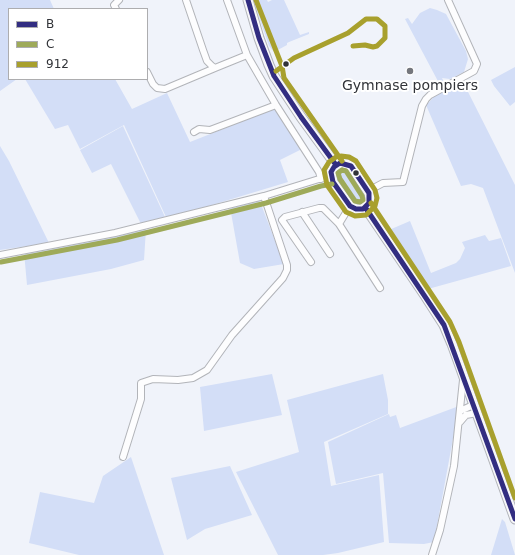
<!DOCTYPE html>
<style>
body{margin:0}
#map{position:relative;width:515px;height:555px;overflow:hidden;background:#f0f3fa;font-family:"DejaVu Sans",sans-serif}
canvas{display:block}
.legend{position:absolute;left:8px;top:8px;width:140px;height:72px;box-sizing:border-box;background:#fff;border:1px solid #adadaf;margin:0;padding:5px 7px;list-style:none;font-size:12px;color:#313338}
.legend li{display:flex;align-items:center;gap:8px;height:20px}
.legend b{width:20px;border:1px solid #adadaf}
</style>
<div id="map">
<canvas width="515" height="555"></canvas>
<ul class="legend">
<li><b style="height:5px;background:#322d81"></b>B</li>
<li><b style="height:5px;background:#9eaa59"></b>C</li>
<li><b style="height:5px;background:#a8a02d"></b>912</li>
</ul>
</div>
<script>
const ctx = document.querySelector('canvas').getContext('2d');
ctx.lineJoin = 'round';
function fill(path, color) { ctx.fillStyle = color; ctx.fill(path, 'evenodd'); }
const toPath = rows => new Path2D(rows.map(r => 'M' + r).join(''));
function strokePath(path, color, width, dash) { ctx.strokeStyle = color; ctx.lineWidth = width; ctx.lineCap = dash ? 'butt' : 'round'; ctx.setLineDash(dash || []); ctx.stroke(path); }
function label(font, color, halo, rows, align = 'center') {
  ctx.font = font + ' "DejaVu Sans",sans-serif'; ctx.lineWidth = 4; ctx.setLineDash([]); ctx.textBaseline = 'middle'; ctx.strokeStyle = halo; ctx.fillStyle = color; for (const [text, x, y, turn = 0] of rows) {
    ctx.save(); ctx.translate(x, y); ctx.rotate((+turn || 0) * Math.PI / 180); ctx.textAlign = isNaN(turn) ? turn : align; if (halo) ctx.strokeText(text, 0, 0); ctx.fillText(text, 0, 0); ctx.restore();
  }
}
const green = toPath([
 [0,0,50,0,54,9,9,9,9,79,17,79,0,91],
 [253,0,267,0,268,2,272,0,284,0,300,35,309,32,309,34,289,42,287,43,287,45,274,52,269,46],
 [430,8,437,10,446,14,466,51,468,59,464,72,450,79,442,78,444,82,440,85,405,19,408,18,412,24,420,13],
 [515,67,515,102,510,106,494,86,491,80],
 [25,79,115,79,132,109,167,93,190,142,276,108,302,149,280,160,288,182,212,205,166,217,124,125,80,149,68,125,55,129],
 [462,80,515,185,515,273,483,188,471,184,461,186,426,105,432,99,434,95],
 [123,126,165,217,141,224,111,164,92,173,80,150],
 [0,146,9,161,49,243,0,250],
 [339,167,341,169,345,167,347,169,365,194,365,200,361,205,354,204,347,196,348,193,343,186,340,185,335,179,335,173],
 [259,199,284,264,254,269,240,263,230,207],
 [410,221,431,273,456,263,460,259,465,248,462,242,485,235,489,241,501,238,511,266,428,289,389,230],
 [146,229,144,260,111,269,27,285,24,252],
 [272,374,282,415,204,431,200,387],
 [383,374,388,400,388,414,324,442,331,486,379,475,384,542,338,553,323,555,278,555,236,472,299,452,287,400],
 [459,406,434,542,424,544,389,543,383,473,336,484,328,442,389,414,390,417,396,415,400,428],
 [131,457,164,555,79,555,29,543,40,492,94,503,103,476],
 [230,466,252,515,205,529,187,540,171,478],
 [502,519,505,522,515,555,491,555]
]);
const minor = toPath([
 [186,0,203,50,207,61,212,66,215,68,247,55],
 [227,0,247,55,276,105,319,172,321,179],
 [116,9,114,5,119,0],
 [147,72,153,84,157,88,165,89,215,68],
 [194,132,199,129,210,130,276,105],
 [368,191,383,183,403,182,422,106,426,99,430,95,474,71,477,64,448,0],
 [302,212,330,254],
 [339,224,350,206],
 [0,255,115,233,264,196,319,179,331,177],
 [311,262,282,220,285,217,319,208,323,208,339,224,380,288],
 [460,411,471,406,475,408],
 [460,422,466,415,477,413],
 [123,457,141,399,141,383,153,379,178,380,193,378,207,370,232,335,283,278,287,270,287,265,264,196],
 [432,555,440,530,454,466,463,380]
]);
const secondary = toPath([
 [248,0,259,38,269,65,274,76,301,117,336,165],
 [340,163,347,164,351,166,369,193,370,198,369,203,363,209,356,209,350,206,333,182,331,172,334,167,340,163],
 [365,207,426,297,444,325,452,344,515,519]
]);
const bus1 = toPath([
 [248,0,259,38,274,76,301,117,336,165],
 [340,163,351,166,369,193,369,203,363,209,356,209,350,206,333,182,331,172,334,167,340,163],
 [365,207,444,325,515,519]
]);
const bus2 = toPath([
 [342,170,346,171,362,196,363,200,360,202,355,201,340,179,338,173,342,170],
 [1,262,117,240,266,203,321,186,332,184]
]);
const bus3 = toPath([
 [256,0,282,66,284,78,342,161],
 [276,71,294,58,348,33,366,19,377,19,385,26,385,38,377,46,373,47,365,45,353,46],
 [336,157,329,162,324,170,327,185,346,212,355,216,366,215,375,206,377,198,375,190,356,161,349,157,341,156],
 [371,203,450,322,459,342,515,498]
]);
const markers = [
 [286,64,3.5,"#313338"],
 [410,71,4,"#74767c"],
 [356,173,3.5,"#313338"]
];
const poiNames = [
 ["Gymnase pompiers",410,86]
];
fill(green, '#d3def7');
strokePath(minor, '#b2b4b9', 8);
strokePath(secondary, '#b2b4b9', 11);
strokePath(minor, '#fdfdfe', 6);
strokePath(secondary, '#f7f7fa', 9);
strokePath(bus1, '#322d81', 5);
strokePath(bus2, '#9eaa59', 5);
strokePath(bus3, '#a8a02d', 5);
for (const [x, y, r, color] of markers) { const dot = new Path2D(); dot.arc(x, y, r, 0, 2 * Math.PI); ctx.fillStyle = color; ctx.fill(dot); strokePath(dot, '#fff', 1.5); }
label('14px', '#313338', '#fff', poiNames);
</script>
